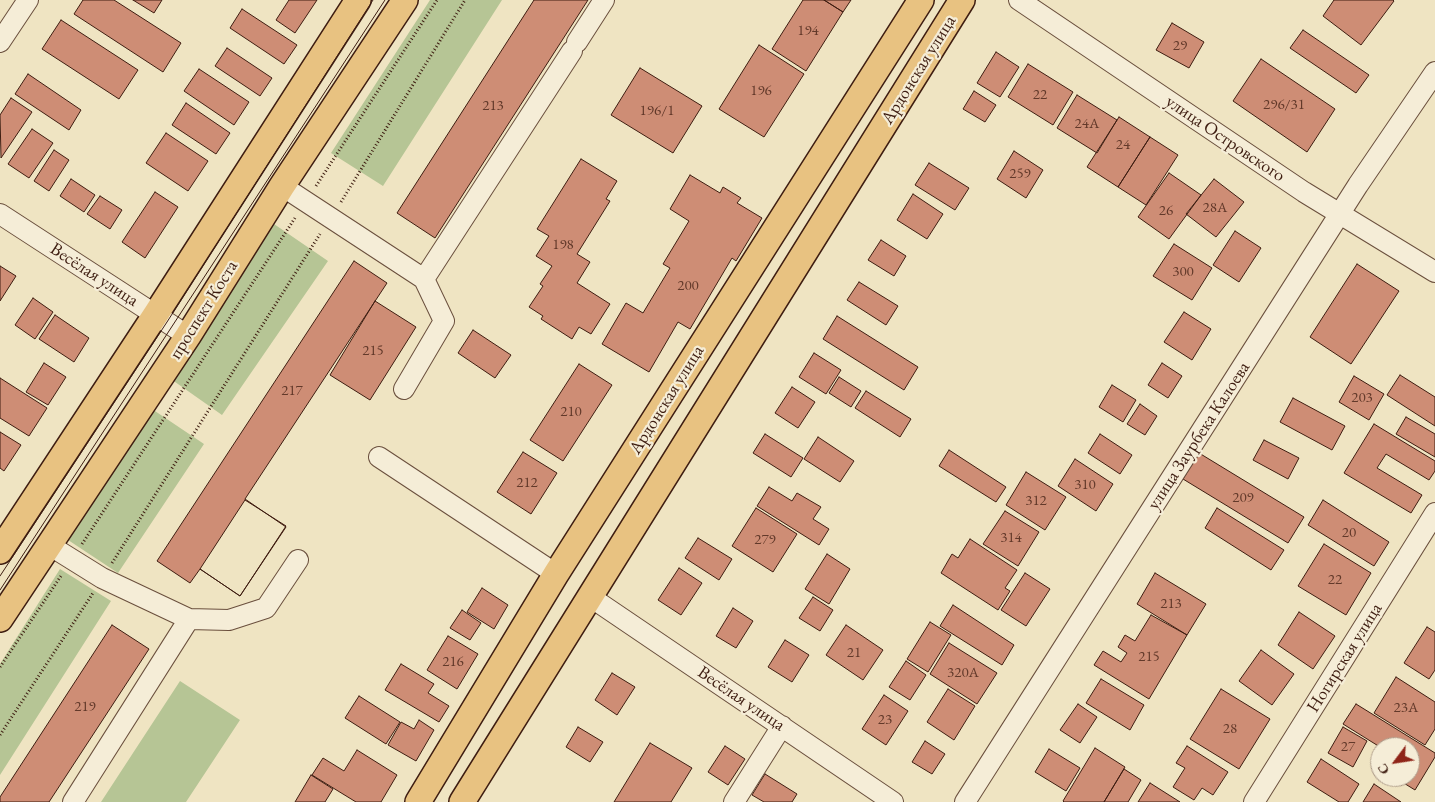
<!DOCTYPE html>
<meta charset="utf-8">
<style>
body{margin:0}
#map{position:relative;width:1435px;height:802px;overflow:hidden;background:#efe4c2;font-family:"EB Garamond",serif}
canvas{display:block}
.north{position:absolute;left:1370px;top:737px;width:50px;height:50px;box-sizing:border-box;background:#f5edd7;border:1px solid #ac9a88;border-radius:50%;rotate:239deg;font-size:14px;font-weight:700;line-height:20px;text-align:center;color:#3e1d11}
.north::after{content:'';display:block;margin:auto;width:18px;height:22px;background:#8f2418;clip-path:polygon(50% 0,100% 100%,50% 72%,0 100%)}
</style>
<div id="map">
<canvas width="1435" height="802"></canvas>
<div class="north">С</div>
</div>
<script>
const ctx = document.querySelector('canvas').getContext('2d');
ctx.lineJoin = 'round';
function fill(path, color) { ctx.fillStyle = color; ctx.fill(path, 'evenodd'); }
const toPath = rows => new Path2D(rows.map(r => 'M' + r).join(''));
function strokePath(path, color, width, dash) { ctx.strokeStyle = color; ctx.lineWidth = width; ctx.lineCap = dash ? 'butt' : 'round'; ctx.setLineDash(dash || []); ctx.stroke(path); }
function label(font, color, halo, rows, align = 'center') {
  ctx.font = font + ' "EB Garamond",serif'; ctx.lineWidth = 4.5; ctx.setLineDash([]); ctx.textBaseline = 'middle'; ctx.strokeStyle = halo; ctx.fillStyle = color; for (const [text, x, y, turn = 0] of rows) {
    ctx.save(); ctx.translate(x, y); ctx.rotate((+turn || 0) * Math.PI / 180); ctx.textAlign = isNaN(turn) ? turn : align; if (halo) ctx.strokeText(text, 0, 0); ctx.fillText(text, 0, 0); ctx.restore();
  }
}
const green = toPath([
 [430,0,502,0,383,186,331,153],
 [274,224,328,261,222,415,168,377],
 [149,407,204,444,118,573,62,536],
 [60,569,111,601,0,775,0,664],
 [180,681,240,720,186,802,101,802]
]);
const building = toPath([
 [83,0,114,0,181,43,163,72,74,14,83,0],
 [133,0,162,0,154,13,133,0],
 [289,0,317,0,295,33,276,20,289,0],
 [534,0,588,0,435,238,397,213,534,0],
 [803,0,824,0,843,12,806,71,772,49,803,0],
 [824,0,851,0,843,12,824,0],
 [1334,0,1393,0,1394,1,1361,45,1323,16,1334,0],
 [242,9,297,45,284,64,230,28,242,9],
 [61,20,138,70,119,99,42,49,61,20],
 [1172,23,1204,42,1189,68,1156,50,1172,23],
 [1303,30,1369,75,1356,93,1290,48,1303,30],
 [759,45,804,74,764,137,719,109,759,45],
 [227,48,272,78,260,96,215,66,227,48],
 [996,52,1019,67,1000,97,977,83,996,52],
 [1261,59,1335,109,1307,152,1233,101,1261,59],
 [1028,64,1073,92,1053,125,1008,97,1028,64],
 [640,68,702,106,673,153,611,115,640,68],
 [199,69,249,102,234,125,184,91,199,69],
 [28,74,81,110,69,130,15,94,28,74],
 [974,91,996,105,985,122,963,109,974,91],
 [1077,95,1117,120,1097,153,1057,128,1077,95],
 [11,98,32,112,1,158,0,115,11,98],
 [186,103,230,133,216,154,172,125,186,103],
 [1119,117,1150,137,1118,187,1087,167,1119,117],
 [32,129,53,143,29,178,8,164,32,129],
 [166,133,208,161,188,191,146,163,166,133],
 [1150,137,1178,155,1146,205,1118,187,1150,137],
 [54,150,69,160,49,191,34,181,54,150],
 [1014,151,1043,170,1026,198,997,179,1014,151],
 [581,159,617,181,606,199,610,201,577,254,590,262,577,283,610,304,591,334,579,327,572,339,541,319,543,316,529,307,543,286,540,284,552,266,536,256,549,236,537,229,581,159],
 [929,163,969,188,955,210,915,185,929,163],
 [1169,173,1201,195,1169,239,1138,217,1169,173],
 [690,175,720,193,723,187,741,198,737,203,762,218,736,261,732,258,690,329,678,322,649,372,602,344,626,303,643,313,670,268,663,264,689,221,670,209,690,175],
 [71,179,95,195,84,212,60,196,71,179],
 [1214,179,1244,202,1216,237,1186,214,1214,179],
 [155,192,178,207,145,258,122,242,155,192],
 [913,194,943,214,927,239,897,220,913,194],
 [100,196,122,210,110,229,87,214,100,196],
 [1235,231,1261,248,1239,282,1213,265,1235,231],
 [881,240,906,256,894,276,868,260,881,240],
 [1174,244,1212,268,1192,300,1153,276,1174,244],
 [354,261,387,283,245,499,286,527,240,596,200,569,190,583,157,561,354,261],
 [1357,264,1399,291,1351,364,1310,337,1357,264],
 [0,266,16,276,0,301,0,266],
 [859,282,898,306,886,325,847,300,859,282],
 [33,298,53,312,35,339,15,325,33,298],
 [375,301,416,327,370,400,330,375,375,301],
 [1184,312,1211,329,1192,360,1164,342,1184,312],
 [55,315,89,338,74,362,39,339,55,315],
 [837,316,918,367,904,390,823,339,837,316],
 [473,330,511,355,495,378,458,353,473,330],
 [814,353,841,370,826,394,799,377,814,353],
 [44,363,66,377,48,405,26,392,44,363],
 [1162,363,1182,376,1168,398,1148,385,1162,363],
 [579,364,612,385,563,461,530,440,579,364],
 [1400,375,1435,397,1435,426,1387,395,1400,375],
 [1354,376,1384,394,1369,420,1339,402,1354,376],
 [839,377,861,391,851,407,829,393,839,377],
 [0,378,47,408,29,436,0,418,0,378],
 [1112,385,1136,400,1123,422,1099,407,1112,385],
 [792,387,815,402,798,428,775,413,792,387],
 [866,391,911,419,900,437,855,408,866,391],
 [1293,398,1345,426,1332,450,1280,422,1293,398],
 [1140,404,1157,416,1145,435,1127,424,1140,404],
 [1406,417,1435,434,1435,457,1396,434,1406,417],
 [1374,424,1435,461,1435,471,1429,480,1386,454,1377,468,1422,495,1411,513,1344,473,1374,424],
 [0,432,21,445,4,471,0,468,0,432],
 [765,434,803,458,791,477,753,453,765,434],
 [1100,434,1132,455,1120,474,1088,453,1100,434],
 [818,437,854,461,840,482,804,459,818,437],
 [1264,440,1299,458,1288,479,1253,460,1264,440],
 [949,450,1006,487,996,502,939,466,949,450],
 [523,452,557,473,531,514,497,492,523,452],
 [1199,453,1304,517,1288,543,1183,479,1199,453],
 [1075,459,1113,484,1096,511,1058,486,1075,459],
 [1026,472,1066,497,1045,530,1006,505,1026,472],
 [769,487,792,501,797,493,821,507,813,519,829,529,819,545,757,506,769,487],
 [245,500,286,526,240,596,200,569,245,500],
 [1323,500,1389,542,1374,566,1308,525,1323,500],
 [756,508,797,534,773,572,732,546,756,508],
 [1217,508,1284,550,1271,570,1205,528,1217,508],
 [1005,511,1039,532,1018,566,983,544,1005,511],
 [698,538,732,559,719,580,685,558,698,538],
 [970,539,1017,570,1005,588,1010,591,998,610,941,573,952,554,958,558,970,539],
 [1324,544,1371,573,1346,615,1298,586,1324,544],
 [827,554,850,569,829,604,805,589,827,554],
 [679,568,702,583,681,615,658,600,679,568],
 [1025,573,1050,589,1026,626,1001,610,1025,573],
 [1155,573,1206,604,1187,635,1137,604,1155,573],
 [482,588,508,605,494,629,467,612,482,588],
 [813,597,833,610,820,631,799,618,813,597],
 [953,605,1014,645,1002,665,940,626,953,605],
 [733,608,753,621,736,648,716,636,733,608],
 [462,610,481,623,470,640,450,628,462,610],
 [1299,612,1335,636,1313,669,1278,645,1299,612],
 [1151,615,1187,635,1149,699,1094,665,1103,651,1121,662,1127,653,1118,647,1125,635,1135,641,1151,615],
 [930,622,951,635,928,672,907,659,930,622],
 [112,625,149,649,49,802,0,802,0,797,112,625],
 [846,625,883,650,863,680,826,655,846,625],
 [1427,627,1435,632,1435,670,1429,679,1404,663,1427,627],
 [448,636,478,654,457,689,427,670,448,636],
 [785,640,809,655,792,682,768,667,785,640],
 [949,643,997,673,977,704,930,674,949,643],
 [1261,650,1294,674,1272,705,1239,681,1261,650],
 [906,661,926,675,910,700,889,687,906,661],
 [401,664,434,684,428,693,449,706,439,722,385,690,401,664],
 [612,673,635,687,617,715,595,700,612,673],
 [1396,677,1435,702,1435,729,1425,745,1374,713,1396,677],
 [1101,679,1144,705,1130,730,1086,703,1101,679],
 [948,689,975,706,954,740,927,722,948,689],
 [1221,689,1270,719,1239,769,1190,739,1221,689],
 [884,695,908,711,886,745,862,729,884,695],
 [359,696,400,722,386,744,345,718,359,696],
 [1078,704,1097,717,1080,743,1060,730,1078,704],
 [1356,704,1435,753,1435,757,1415,790,1394,777,1410,777,1410,747,1380,747,1343,724,1356,704],
 [419,720,434,730,416,761,388,745,401,722,414,729,419,720],
 [578,727,603,742,590,762,566,747,578,727],
 [1343,727,1367,741,1353,767,1328,753,1343,727],
 [925,741,945,754,932,774,912,762,925,741],
 [650,743,692,768,671,802,614,802,650,743],
 [725,746,745,759,728,785,708,772,725,746],
 [1187,746,1228,772,1213,795,1202,788,1194,800,1173,787,1185,768,1176,763,1187,746],
 [1095,748,1125,767,1104,802,1064,802,1063,801,1095,748],
 [1049,749,1080,768,1066,791,1035,772,1049,749],
 [357,750,397,775,381,802,356,802,312,775,323,758,344,771,357,750],
 [1321,759,1359,784,1348,802,1339,802,1307,782,1321,759],
 [1124,769,1141,780,1128,802,1104,802,1124,769],
 [765,774,797,794,792,802,764,802,752,795,765,774],
 [311,775,333,789,325,802,295,802,311,775],
 [1150,783,1180,802,1138,802,1150,783],
 [1374,784,1401,802,1363,802,1374,784]
]);
const path = toPath([
 [316,186,437,0],
 [341,202,465,0],
 [82,544,295,218],
 [112,563,320,234],
 [0,667,61,576],
 [0,735,93,593]
]);
const minor = toPath([
 [1019,0,1304,192,1435,272],
 [0,42,28,0],
 [577,42,604,0],
 [282,186,424,279,572,51],
 [0,214,188,336],
 [404,389,444,321,424,279],
 [379,457,556,574],
 [49,545,102,578,189,619,73,802],
 [589,596,893,802],
 [189,619,229,620,266,608,298,560],
 [734,802,782,726],
 [965,802,1358,185,1435,72],
 [1254,802,1435,513]
]);
const major = toPath([
 [0,551,156,314,358,0],
 [0,619,188,336,282,186,405,0],
 [418,802,556,574,921,0],
 [462,802,962,0]
]);
const tram = toPath([
 [0,576,167,322,373,0],
 [0,590,385,0]
]);
const numberNames = [
 ["194",808,31],
 ["29",1180,46],
 ["196",761,91],
 ["22",1040,95],
 ["296/31",1284,105],
 ["213",493,106],
 ["196/1",657,111],
 ["24А",1087,124],
 ["24",1123,145],
 ["259",1020,174],
 ["28А",1215,208],
 ["26",1166,211],
 ["198",563,245],
 ["300",1183,272],
 ["200",688,286],
 ["215",373,351],
 ["217",292,391],
 ["203",1362,398],
 ["210",571,412],
 ["212",527,483],
 ["310",1085,485],
 ["209",1243,498],
 ["312",1036,501],
 ["20",1349,533],
 ["314",1011,538],
 ["279",765,540],
 ["22",1335,580],
 ["213",1171,604],
 ["21",854,653],
 ["215",1149,657],
 ["216",453,662],
 ["320А",963,673],
 ["219",85,707],
 ["23А",1406,708],
 ["23",885,720],
 ["28",1230,729],
 ["27",1348,747]
];
const streetNames = [
 ["Ардонская улица",919,70,-58],
 ["улица Островского",1225,139,34],
 ["Весёлая улица",94,275,33],
 ["проспект Коста",204,310,-58],
 ["Ардонская улица",667,400,-58],
 ["улица Заурбека Калоева",1199,436,-57],
 ["Ногирская улица",1345,658,-58],
 ["Весёлая улица",741,699,34]
];
fill(green, '#b6c595');
fill(building, '#ce8d75');
strokePath(building, '#3e1d11', 1);
strokePath(minor, '#6a4f3d', 22);
strokePath(major, '#3e1d11', 28);
strokePath(path, '#3e1d11', 3, [1, 2.5]);
strokePath(minor, '#f5edd7', 20);
strokePath(major, '#e8c281', 25);
strokePath(tram, '#3e1d11', 1);
label('15px', '#62392a', null, numberNames);
label('18px', '#3e1d11', '#f5edd7', streetNames);
</script>
